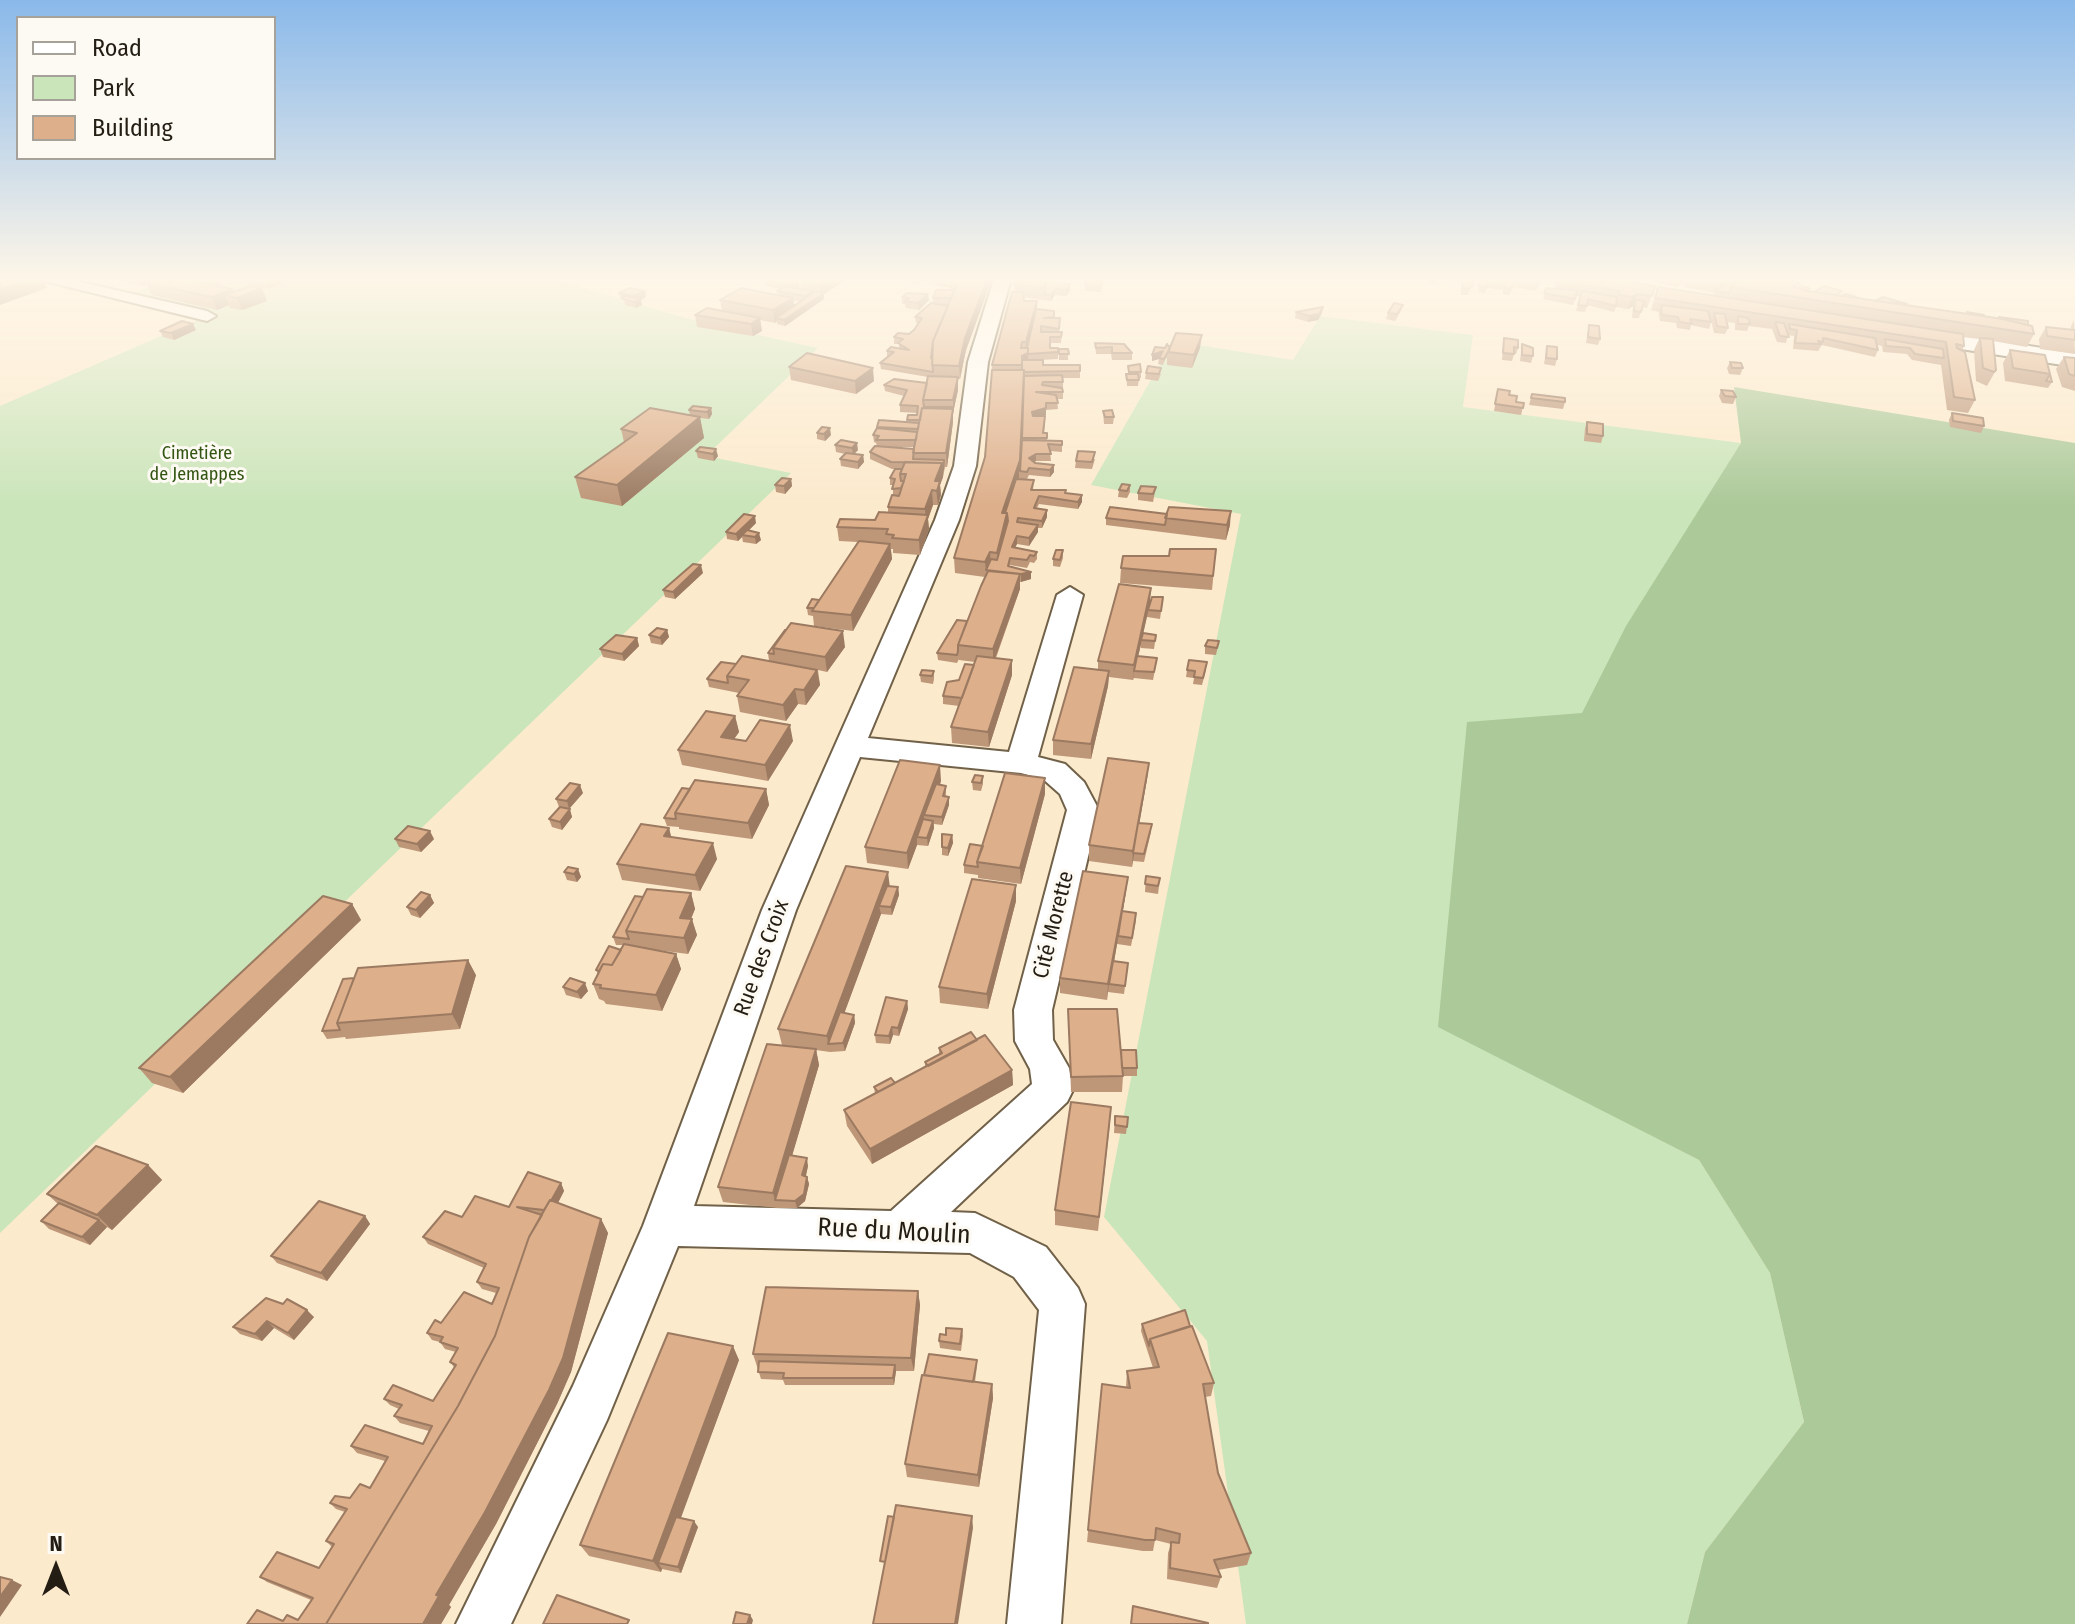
<!DOCTYPE html>
<meta charset="utf-8">
<style>
body{margin:0}
#map{position:relative;width:2075px;height:1624px;overflow:hidden;background:#fceacd;font-family:"Fira Sans Condensed",sans-serif}
canvas{display:block}
.legend{position:absolute;left:16px;top:16px;width:260px;height:144px;box-sizing:border-box;background:#fdf9f3;border:2px solid #a6a199;margin:0;padding:10px 14px;list-style:none;font-size:24px;color:#231d13}
.legend li{display:flex;align-items:center;gap:16px;height:40px}
.legend b{width:40px;border:2px solid #a6a199}
.north{position:absolute;left:16px;top:1528px;width:80px;height:80px;-webkit-text-stroke:6px #fdf9f3;paint-order:stroke;rotate:0deg;font-size:22px;font-weight:700;line-height:32px;text-align:center;color:#231d13}
.north::after{content:'';display:block;margin:auto;width:28px;height:36px;background:#231d13;clip-path:polygon(50% 0,100% 100%,50% 72%,0 100%)}
</style>
<div id="map">
<canvas width="2075" height="1624"></canvas>
<ul class="legend">
<li><b style="height:10px;background:#fff"></b>Road</li>
<li><b style="height:22px;background:#cae5ba"></b>Park</li>
<li><b style="height:22px;background:#ddaf8b"></b>Building</li>
</ul>
<div class="north">N</div>
</div>
<script>
const ctx = document.querySelector('canvas').getContext('2d');
ctx.lineJoin = 'round';
function fill(path, color) { ctx.fillStyle = color; ctx.fill(path, 'evenodd'); }
const toPath = rows => new Path2D(rows.map(r => 'M' + r).join(''));
function strokePath(path, color, width, dash) { ctx.strokeStyle = color; ctx.lineWidth = width; ctx.lineCap = dash ? 'butt' : 'round'; ctx.setLineDash(dash || []); ctx.stroke(path); }
function label(font, color, halo, rows, align = 'center') {
  ctx.font = font + ' "Fira Sans Condensed",sans-serif'; ctx.lineWidth = 6; ctx.setLineDash([]); ctx.textBaseline = 'middle'; ctx.strokeStyle = halo; ctx.fillStyle = color; for (const [text, x, y, turn = 0] of rows) {
    ctx.save(); ctx.translate(x, y); ctx.rotate((+turn || 0) * Math.PI / 180); ctx.textAlign = isNaN(turn) ? turn : align; if (halo) ctx.strokeText(text, 0, 0); ctx.fillText(text, 0, 0); ctx.restore();
  }
}
const green = toPath([
 [170,279,553,279,704,323,818,348,706,456,791,473,0,1233,0,406,200,319,114,300],
 [1320,316,1473,335,1463,407,1741,443,1438,1026,1699,1160,1770,1273,1804,1422,1705,1552,1687,1624,1246,1624,1207,1341,1104,1217,1241,514,1091,485,1173,341,1293,360]
]);
const forest = toPath([
 [1734,387,2075,443,2075,1624,1687,1624,1705,1552,1804,1422,1770,1273,1699,1160,1438,1027,1467,722,1582,713,1626,626,1741,443]
]);
const minor = toPath([
 [36,279,68,279,207,311,216,316,207,321,36,279],
 [994,279,1011,279,988,362,976,466,959,520,868,738,1009,752,1057,595,1070,587,1083,595,1038,757,1065,764,1084,782,1099,810,1052,1010,1053,1040,1069,1068,1073,1090,1067,1102,951,1212,975,1213,1046,1247,1078,1288,1085,1304,1061,1624,1007,1624,1039,1310,1014,1277,970,1253,678,1246,607,1420,511,1624,456,1624,573,1386,643,1226,762,910,935,520,954,466,968,362,994,279],
 [860,757,1021,773,1043,779,1060,794,1067,810,1014,1010,1015,1041,1030,1069,1032,1084,891,1211,694,1206,796,910,860,757]
]);
const tertiary = toPath([
 [1912,328,2075,353,2075,367,1904,340,1900,335,1904,330,1912,328]
]);
const wall = toPath([
 [113,279,219,279,221,284,217,286,234,292,262,288,267,301,242,310,230,308,229,305,217,310,152,295,147,285,142,286],
 [223,279,286,279,287,281,268,289],
 [847,279,824,294,824,299,785,326,777,324,777,321,775,323,760,320,762,331,753,336,697,327,695,315,722,311,720,300,778,295,777,291,780,289,766,286,765,280,800,287,798,288,801,288,800,281],
 [793,300,801,302,794,306],
 [905,279,992,279,966,350,960,379,958,379,958,390,953,413,953,422,947,467,945,467,943,477,940,485,941,495,938,505,933,505,928,519,929,529,920,555,893,553,893,549,891,549,892,559,853,631,814,626,813,616,808,615,807,608,819,600,858,542,839,541,837,527,875,520,888,512,888,507,893,495,893,485,890,485,890,478,902,469,892,469,870,459,870,452,877,446,876,443,874,442,873,435,877,429,877,427,908,422,908,415,917,415,917,413,900,412,900,405,904,396,885,391,884,385,927,383,928,377,881,369,880,363,887,357,887,351,899,349,899,344,894,344,894,337,909,334,914,330,918,323,916,323,915,317,933,303,933,298,949,290,949,287,942,287,925,281,914,284],
 [888,447,914,447,914,449],
 [1015,279,1084,279,1047,280,1070,290,1066,296,1055,295,1051,301,1023,297,1024,301,1037,309,1054,318,1060,318,1059,332,1062,332,1061,343,1050,343,1050,348,1058,348,1058,359,1040,360,1043,365,1080,365,1080,378,1063,378,1063,399,1057,399,1058,409,1046,410,1046,415,1041,416,1045,423,1044,433,1047,433,1047,441,1062,441,1062,452,1050,451,1051,461,1036,461,1034,462,1054,472,1050,477,1029,475,1027,479,1034,480,1033,490,1066,494,1082,502,1078,509,1039,504,1037,508,1047,510,1047,517,1042,528,1038,528,1038,532,1029,546,1017,544,1015,548,1037,552,1037,559,1034,563,1030,562,1027,568,1010,565,1010,566,1031,572,1031,579,1020,582,1020,589,996,658,1012,660,1012,675,989,747,952,743,951,727,959,706,943,704,943,696,974,665,975,662,959,660,959,659,957,663,938,660,937,653,967,621,985,577,955,573,954,558,985,457,992,365,1014,292],
 [1086,279,1104,279,1101,292,1085,291],
 [1430,279,1437,279,1435,285,1429,284],
 [1439,279,1542,279,1535,291,1514,287,1509,295,1503,294,1503,290,1487,288,1485,293,1478,292,1479,281,1475,280,1474,287,1470,287,1468,295,1461,295,1461,282],
 [1557,279,1624,279,1623,281,1655,286,1647,308,1642,307,1639,318,1632,318,1633,306,1628,309,1616,307,1614,312,1587,305,1585,312,1576,311,1581,297,1576,296,1573,305,1543,299,1546,288,1555,288],
 [1644,279,1728,279,1726,284,1751,282,1966,314,1967,312,2028,325,2034,334,2027,347,1993,341,1996,370,1987,386,1976,381,1974,350,1979,339,1963,337,1964,346,1962,351,1975,400,1968,413,1947,410,1941,365,1912,360,1907,354,1883,352,1882,346,1877,345,1878,350,1875,357,1822,345,1818,351,1793,349,1794,336,1788,335,1786,343,1777,342,1772,329,1749,326,1747,331,1735,330,1735,323,1726,322,1728,328,1725,334,1714,333,1711,320,1711,322,1709,329,1691,325,1690,330,1677,328,1676,323,1660,321,1659,315,1659,312,1651,310,1658,287,1714,295,1715,293,1684,287,1686,281,1676,287],
 [619,293,646,297,641,300,642,305,636,308,625,305,624,299,620,299],
 [902,297,929,300,919,310,906,308,905,304,902,304],
 [1403,305,1401,311,1395,321,1386,319,1388,313],
 [1323,307,1322,313,1318,320,1308,322,1295,318,1296,312],
 [2074,320,2075,354,2040,349,2039,339,2046,327,2071,330,2071,326],
 [1589,325,1600,339,1598,345,1586,343],
 [196,330,174,340,163,337,160,331],
 [1504,338,1518,348,1516,354,1514,354,1512,361,1502,360],
 [1095,343,1132,353,1132,360,1112,360,1111,354,1096,354],
 [1522,344,1533,356,1531,363,1520,361],
 [1547,346,1557,359,1555,366,1544,364],
 [1170,348,1200,348,1192,368,1167,365,1167,358,1166,358,1163,365,1158,364,1159,359,1152,361,1152,355],
 [1068,349,1068,360,1059,360,1059,354],
 [2010,350,2045,355,2052,382,2048,388,2005,381,2003,363],
 [2064,357,2075,358,2075,391,2062,387,2056,369],
 [1730,362,1743,368,1740,375,1729,374,1727,368],
 [1128,366,1141,372,1141,378,1139,378,1138,386,1127,386,1126,374,1128,374],
 [789,367,874,381,856,394,791,380],
 [1146,373,1161,374,1158,381,1145,379],
 [1498,389,1509,395,1516,402,1524,403,1521,415,1494,411],
 [1721,390,1736,397,1733,404,1722,403,1719,396],
 [1532,394,1565,402,1563,409,1529,405],
 [711,408,712,414,709,419,700,418,704,438,622,506,581,498,575,477,624,442,621,429,690,416,689,410],
 [1103,411,1114,417,1113,424,1104,424],
 [1952,413,1984,426,1981,433,1950,427,1949,420],
 [1587,422,1603,436,1601,443,1584,441,1585,428],
 [817,433,831,435,825,441,817,439],
 [835,445,858,450,854,454,863,455,864,462,858,469,841,466,840,459,845,454,836,452],
 [700,447,718,456,714,461,698,458,696,451],
 [1095,459,1092,469,1075,468,1076,461],
 [791,479,792,486,785,494,776,492,775,485],
 [1130,485,1130,492,1127,498,1118,497,1119,490],
 [1156,487,1153,502,1138,500,1138,493],
 [1110,507,1230,525,1226,540,1106,525,1106,518],
 [756,523,749,530,761,540,756,544,743,542,742,537,738,541,727,539,726,532],
 [1216,549,1212,590,1120,583,1121,568,1169,556],
 [1063,550,1063,558,1060,567,1053,566,1053,559],
 [703,573,675,599,665,597,663,590],
 [1163,597,1160,619,1147,617,1147,616,1143,633,1156,635,1154,649,1141,648,1141,645,1138,656,1156,665,1153,680,1134,678,1133,680,1109,677,1108,686,1091,759,1053,755,1053,740,1098,670,1098,661,1150,603],
 [667,630,669,637,662,645,651,643,649,635],
 [785,630,845,647,827,672,818,670,820,685,806,705,798,704,786,721,740,712,737,696,739,693,709,687,707,679,736,664,776,662,769,661,768,653],
 [637,638,639,646,624,661,603,657,600,649],
 [1219,641,1216,655,1205,654,1205,646],
 [1187,670,1206,670,1202,685,1193,684,1194,678,1186,677],
 [934,671,934,679,933,684,921,682,920,675],
 [735,716,739,732,734,739,746,741,793,741,768,781,682,765,678,750],
 [1149,763,1147,779,1139,823,1151,832,1144,862,1133,861,1132,867,1089,861,1089,845],
 [983,776,983,784,981,791,973,790,972,782],
 [941,781,940,785,946,786,946,796,949,805,942,825,934,824,934,828,928,846,917,845,908,869,867,863,865,847],
 [690,789,766,789,769,805,752,839,679,829,679,827,667,826,664,818],
 [583,793,569,809,572,817,562,830,552,827,549,819,559,807,556,799],
 [1045,794,1021,884,978,878,978,875,964,873,964,865,983,846],
 [669,828,671,837,717,859,700,891,622,880,617,864],
 [952,835,953,843,948,856,942,855,942,847],
 [395,839,434,839,421,852,399,847],
 [578,869,581,877,577,882,567,880,564,872],
 [1146,876,1160,878,1158,894,1145,892],
 [1128,877,1123,911,1136,913,1136,921,1131,946,1117,944,1114,962,1128,963,1124,994,1108,992,1107,1000,1060,993,1060,978],
 [1016,885,1016,901,988,1009,940,1003,939,987],
 [890,887,898,887,899,895,892,915,881,914,844,1013,854,1015,855,1023,845,1051,830,1052,816,1050,819,1065,792,1155,808,1166,806,1176,807,1177,809,1184,805,1201,797,1208,777,1208,723,1202,718,1187,799,1047,782,1045,778,1029],
 [691,893,695,909,691,919,697,935,688,954,657,950,676,954,681,969,662,1011,606,1004,604,1001,599,999,593,984,598,974,596,970,621,950,623,945,616,945,613,937,643,897],
 [430,895,434,903,420,918,411,915,407,907],
 [352,904,361,920,183,1093,152,1083,139,1068],
 [476,975,460,1029,346,1039,345,1037,327,1039,322,1031,343,979],
 [563,987,588,991,581,999,566,995],
 [907,1001,908,1009,899,1036,893,1035,890,1044,876,1043,875,1035],
 [1068,1009,1121,1050,1137,1068,1137,1076,1123,1076,1122,1092,1071,1092],
 [977,1040,1012,1070,1013,1085,872,1164,847,1126,844,1110,875,1094,874,1087,895,1083,925,1067,925,1062,939,1054,939,1048],
 [1115,1116,1128,1117,1126,1134,1114,1133],
 [1110,1123,1098,1231,1055,1225,1055,1210],
 [148,1165,162,1180,112,1230,107,1227,90,1245,49,1229,41,1221,58,1204,47,1194],
 [528,1172,561,1183,564,1191,558,1203,601,1219,608,1233,571,1372,557,1404,496,1524,449,1605,451,1607,441,1624,247,1624,257,1610,283,1621,287,1615,298,1620,311,1600,267,1582,260,1577,277,1552,319,1568,332,1547,326,1541,345,1512,336,1509,330,1503,335,1496,350,1498,360,1484,370,1488,385,1461,357,1453,351,1446,365,1425,423,1444,429,1431,400,1423,394,1416,399,1409,390,1405,384,1399,393,1385,433,1401,454,1367,450,1362,456,1352,445,1349,440,1342,432,1340,427,1333,435,1320,441,1323,464,1292,492,1304,496,1293,482,1289,477,1282,484,1268,428,1244,423,1237,445,1211,462,1217,475,1196,509,1207],
 [365,1216,370,1224,327,1281,277,1263,271,1256],
 [918,1291,920,1305,914,1371,896,1371,894,1385,785,1385,783,1380,761,1379,753,1354],
 [283,1304,314,1317,294,1340,274,1328,262,1341,240,1334,233,1327],
 [1142,1324,1190,1326,1214,1383,1211,1396,1205,1397,1218,1473,1251,1553,1247,1565,1218,1570,1221,1577,1217,1588,1167,1579,1168,1553,1171,1544,1155,1540,1153,1551,1143,1551,1087,1542,1102,1384,1126,1387,1127,1371,1153,1368,1141,1331],
 [962,1329,963,1336,961,1351,940,1348,939,1341,946,1335],
 [739,1360,680,1518,698,1527,681,1573,662,1569,661,1572,589,1556,580,1545],
 [977,1360,977,1366,975,1382,992,1384,993,1398,979,1487,907,1477,905,1464,924,1375]
]);
const shadedWall = toPath([
 [31,279,42,279,47,288,0,305,0,290],
 [139,279,161,279,146,283,147,285,142,286],
 [216,279,219,279,221,284,202,292,199,286],
 [264,279,286,279,287,281,268,289],
 [828,279,847,279,824,294,824,299,785,326,784,320,820,295,819,285],
 [914,279,925,279,925,281,914,284],
 [987,279,992,279,966,350,960,379,959,366,965,338],
 [1542,279,1535,291,1538,280],
 [1679,279,1687,279,1676,287],
 [1724,279,1728,279,1725,287,1717,291,1721,282],
 [799,281,800,287,792,291,792,285],
 [1070,284,1070,290,1066,296,1066,290],
 [262,288,267,301,242,310,237,298],
 [1056,288,1055,295,1051,301,1051,295],
 [232,289,236,298,225,295,229,305,217,310,212,297],
 [645,291,646,297,641,300,642,305,636,308,634,296],
 [928,294,929,300,919,310,918,303],
 [1637,294,1633,306,1628,309,1632,297],
 [793,298,795,310,776,318,777,321,775,323,773,310],
 [1037,301,1037,313,1028,349,1028,366,1022,369,1022,356,1026,354,1026,342],
 [1323,307,1322,313,1318,320,1308,322,1309,316],
 [760,318,762,331,753,336,751,324],
 [193,324,196,330,174,340,171,333],
 [1202,335,1200,348,1192,368,1194,355],
 [1163,351,1159,359,1152,361,1152,355],
 [873,368,874,381,856,394,855,381],
 [958,377,958,390,953,413,953,422,947,467,946,453,953,407,953,400],
 [1024,383,1020,474,1020,471,1019,471,1019,477,1005,520,1002,513],
 [711,408,712,414,709,419,707,412],
 [1046,408,1046,415,1032,418,1032,412],
 [700,417,704,438,622,506,617,485],
 [830,428,831,435,825,441,824,434],
 [857,443,858,450,853,455,852,448],
 [716,449,718,456,714,461,713,454],
 [1036,454,1036,461,1029,465,1029,458],
 [863,455,864,462,858,469,858,462],
 [944,460,943,477,940,485,941,495,938,505,935,481],
 [1054,465,1054,472,1050,477,1050,470],
 [791,479,792,486,785,494,784,486],
 [932,490,933,505,928,519,929,529,920,555,919,540,926,520,925,509],
 [1082,495,1082,502,1078,509,1078,502],
 [1047,510,1047,517,1042,528,1042,521],
 [1231,511,1230,525,1226,540,1227,525],
 [1007,513,1008,528,998,567,997,553],
 [755,516,756,523,744,535,742,535,742,537,738,541,736,534],
 [1038,525,1038,532,1029,546,1029,538],
 [759,533,761,540,756,544,755,537],
 [1017,536,1017,544,1013,551,1013,544],
 [890,544,892,559,853,631,851,615],
 [990,552,991,567,986,570,985,562],
 [701,565,703,573,675,599,673,592],
 [1031,572,1031,579,1021,582,1021,574],
 [1020,574,1020,589,993,664,993,649],
 [1151,588,1150,603,1135,671,1134,671,1133,680,1134,665],
 [667,630,669,637,662,645,660,638],
 [843,631,845,647,827,672,825,657],
 [637,638,639,646,624,661,622,654],
 [1012,660,1012,675,989,747,988,732],
 [817,670,820,685,806,705,804,690],
 [1109,671,1108,686,1091,759,1091,744],
 [795,689,798,704,786,721,783,705],
 [735,716,739,732,725,752,721,737],
 [790,725,793,741,768,781,765,765],
 [1149,763,1147,779,1132,867,1133,851],
 [940,765,941,781,928,816,924,815,924,823,917,837,917,845,908,869,907,853],
 [1045,778,1045,794,1021,884,1020,868],
 [580,785,583,793,569,809,567,801],
 [766,789,769,805,752,839,748,823],
 [949,797,949,805,942,825,942,817],
 [570,809,572,817,562,830,560,822],
 [933,821,934,828,928,846,927,838],
 [669,828,673,844,664,836],
 [430,831,434,839,421,852,417,844],
 [952,835,953,843,948,856,948,848],
 [713,843,717,859,700,891,695,875],
 [578,869,581,877,577,882,574,874],
 [888,872,890,888,879,906,881,914,833,1044,828,1044,827,1036],
 [1128,877,1126,892,1110,985,1109,984,1107,1000,1108,984],
 [1016,885,1016,901,988,1009,987,994],
 [898,887,899,895,892,915,891,907],
 [691,893,695,909,685,933,680,918],
 [430,895,434,903,420,918,416,910],
 [352,904,361,920,183,1093,170,1077],
 [692,919,697,935,688,954,684,938],
 [676,954,681,969,662,1011,656,995],
 [468,960,476,975,460,1029,452,1014],
 [585,983,588,991,581,999,577,992],
 [907,1001,908,1009,899,1036,898,1028],
 [854,1015,855,1023,845,1051,843,1043],
 [892,1027,893,1035,890,1044,889,1036],
 [816,1049,819,1065,779,1200,775,1200,773,1193],
 [1012,1070,1013,1085,872,1164,870,1149],
 [807,1158,808,1166,804,1183,802,1175],
 [148,1165,162,1180,112,1230,97,1215],
 [807,1177,809,1184,805,1201,797,1208,795,1201],
 [561,1183,564,1191,550,1218,546,1211],
 [365,1216,370,1224,327,1281,321,1273],
 [601,1219,608,1233,571,1372,557,1404,496,1524,449,1605,451,1607,441,1624,423,1624],
 [99,1220,107,1227,90,1245,82,1237],
 [918,1291,920,1305,914,1371,911,1358],
 [307,1310,314,1317,294,1340,288,1333],
 [267,1321,274,1328,262,1341,255,1334],
 [733,1346,739,1360,664,1564,658,1563,662,1569,661,1572,653,1561],
 [895,1365,896,1371,894,1385,893,1378],
 [992,1384,993,1398,979,1487,978,1475],
 [972,1516,973,1528,958,1624,955,1624],
 [694,1521,698,1527,681,1573,678,1567],
 [12,1580,22,1585,0,1617,0,1597],
 [750,1615,753,1620,752,1624,747,1624]
]);
const building = toPath([
 [0,279,31,279,0,290,0,279],
 [160,279,182,279,232,289,212,297,146,283,160,279],
 [182,279,216,279,205,284,182,279],
 [767,279,791,279,799,281,792,285,765,280,767,279],
 [803,279,828,279,819,285,800,281,803,279],
 [956,279,987,279,965,338,959,366,932,365,933,341,957,284,949,284,956,279],
 [1015,279,1046,279,1043,288,1014,284,1015,279],
 [1086,279,1103,279,1101,286,1085,285,1086,279],
 [1463,279,1475,279,1475,281,1471,281,1470,289,1462,288,1463,279],
 [1480,279,1517,279,1510,289,1504,288,1505,284,1488,282,1487,287,1479,286,1480,279],
 [1557,279,1566,279,1565,284,1556,283,1557,279],
 [1567,279,1612,279,1655,286,1652,296,1637,294,1632,297,1619,295,1619,291,1566,282,1567,279],
 [1734,279,1741,279,1749,282,1735,279,1729,293,1715,291,1734,279],
 [1735,279,1751,282,1752,279,1784,279,1800,283,1793,287,1808,291,2003,319,2032,326,2034,334,1731,287,1735,279],
 [1047,281,1070,284,1066,290,1056,288,1051,295,1044,294,1047,281],
 [250,286,262,288,237,298,225,295,250,286],
 [786,286,814,291,805,296,777,291,786,286],
 [1801,286,1810,288,1806,291,1798,288,1801,286],
 [1824,286,1842,291,1836,295,1814,292,1824,286],
 [1658,287,1963,334,1964,346,1956,344,1957,348,1965,352,1975,400,1954,397,1946,342,1655,298,1658,287],
 [630,288,645,291,634,296,619,293,630,288],
 [741,288,793,298,773,310,720,300,741,288],
 [1546,288,1577,290,1575,299,1544,293,1546,288],
 [936,290,955,290,951,298,933,298,936,290],
 [816,291,824,293,784,320,776,318,816,291],
 [1582,291,1617,297,1616,306,1588,299,1587,306,1578,305,1582,291],
 [1012,292,1023,292,1024,301,1037,301,1026,342,1022,342,1021,348,1028,348,1028,353,1022,356,1022,365,992,365,1012,292],
 [907,293,928,294,918,303,905,301,909,298,902,297,907,293],
 [1846,294,1859,298,1840,296,1846,294],
 [624,296,641,299,635,302,623,299,624,296],
 [1883,297,1907,304,1875,301,1883,297],
 [1635,300,1644,301,1641,312,1634,311,1635,300],
 [931,303,948,306,933,341,931,358,932,358,933,372,880,363,894,352,887,351,891,347,909,350,898,343,903,339,894,337,898,333,909,334,914,330,922,318,915,317,931,303],
 [1394,303,1403,305,1397,314,1388,313,1394,303],
 [1662,305,1708,311,1711,322,1690,319,1692,324,1680,322,1678,317,1662,315,1661,309,1662,305],
 [1323,307,1319,314,1309,316,1296,312,1323,307],
 [707,308,760,318,751,324,695,315,707,308],
 [1036,309,1054,311,1054,317,1044,318,1060,318,1059,329,1041,326,1041,332,1062,332,1061,337,1050,337,1050,348,1058,348,1058,352,1028,354,1028,348,1027,348,1036,309],
 [1967,312,1984,315,1984,316,1968,314,1967,312],
 [1714,313,1725,314,1728,328,1717,326,1714,313],
 [1738,316,1748,318,1750,324,1738,324,1738,316],
 [1999,317,2028,321,2028,325,1999,318,1999,317],
 [182,321,193,324,171,333,160,331,182,321],
 [1775,322,1784,323,1789,337,1780,336,1775,322],
 [1789,324,1875,338,1878,350,1823,338,1823,342,1818,341,1821,344,1795,343,1797,330,1790,329,1789,324],
 [1589,325,1599,326,1600,339,1588,337,1589,325],
 [2046,327,2075,330,2075,340,2047,336,2046,327],
 [1176,333,1202,335,1194,355,1168,352,1176,333],
 [1504,338,1518,340,1518,348,1514,347,1514,354,1503,353,1504,338],
 [1980,338,1993,339,1996,370,1994,372,1983,368,1980,338],
 [1885,339,1943,349,1944,358,1915,354,1910,348,1886,346,1885,339],
 [1095,343,1124,344,1132,353,1112,353,1112,347,1096,348,1095,343],
 [1167,344,1170,348,1164,359,1159,358,1163,351,1152,355,1155,347,1165,348,1167,344],
 [1522,344,1533,348,1533,356,1522,355,1522,344],
 [1547,346,1557,347,1557,359,1546,358,1547,346],
 [1059,349,1068,349,1069,354,1059,354,1059,349],
 [2010,350,2045,355,2050,374,2013,368,2010,350],
 [807,353,873,368,855,381,789,367,807,353],
 [2064,357,2075,358,2075,376,2069,374,2064,357],
 [1022,360,1043,360,1043,365,1080,365,1080,371,1024,372,1024,370,1022,370,1022,360],
 [1730,362,1741,363,1743,368,1732,368,1730,362],
 [1140,364,1141,372,1129,372,1128,366,1140,364],
 [1148,366,1161,368,1159,374,1146,373,1148,366],
 [992,370,1024,370,1020,460,1002,513,1007,513,997,553,990,552,985,562,954,558,985,457,992,370],
 [2049,370,2052,382,2046,381,2050,374,2049,370],
 [1126,374,1138,374,1139,380,1127,380,1126,374],
 [1062,375,1063,382,1043,382,1042,385,1062,388,1063,392,1036,392,1056,395,1058,403,1046,403,1046,408,1032,412,1033,416,1045,416,1043,433,1047,433,1047,438,1022,438,1024,376,1062,375],
 [928,376,958,377,953,400,923,400,928,376],
 [894,379,927,383,923,400,924,407,953,407,953,409,922,408,920,420,907,420,908,415,917,415,918,406,900,405,907,390,884,385,894,379],
 [1498,389,1510,391,1509,395,1517,396,1516,402,1524,403,1523,408,1495,404,1498,389],
 [1721,390,1733,391,1736,397,1725,396,1721,390],
 [1532,394,1565,398,1565,402,1531,398,1532,394],
 [693,406,711,408,707,412,689,410,693,406],
 [650,408,700,417,617,485,575,477,637,433,621,429,650,408],
 [922,408,953,409,946,453,913,453,922,408],
 [1112,410,1114,417,1105,417,1103,411,1112,410],
 [1952,413,1983,418,1984,426,1953,421,1952,413],
 [879,420,919,423,918,429,877,427,879,420],
 [1587,422,1603,424,1603,436,1587,434,1587,422],
 [822,427,830,428,824,434,817,433,822,427],
 [877,428,917,432,916,440,876,440,879,436,873,435,877,428],
 [841,440,857,443,852,448,835,445,841,440],
 [1022,440,1062,441,1062,445,1048,444,1051,454,1036,454,1029,458,1035,463,1054,465,1050,470,1029,468,1027,472,1020,471,1022,440],
 [875,446,914,449,913,459,944,460,943,470,942,463,891,462,870,452,875,446],
 [700,447,716,449,713,454,696,451,700,447],
 [1078,451,1095,452,1092,462,1076,461,1078,451],
 [846,453,863,455,858,462,840,459,846,453],
 [905,462,942,463,935,481,940,481,937,491,932,490,925,509,888,507,892,495,899,496,906,474,900,474,905,462],
 [895,469,902,469,900,474,901,481,904,481,901,488,892,489,895,479,890,478,895,469],
 [782,478,791,479,784,486,775,485,782,478],
 [1016,479,1034,480,1031,490,1066,490,1065,493,1082,495,1078,502,1039,496,1034,508,1047,510,1042,521,1018,518,1017,522,1038,525,1029,538,1017,536,1012,547,1037,552,1034,556,1030,555,1027,560,1010,558,1008,566,1031,572,1021,574,986,570,991,559,997,560,1008,521,1007,513,1005,513,1016,479],
 [1122,484,1130,485,1127,491,1119,490,1122,484],
 [1141,486,1156,487,1153,494,1138,493,1141,486],
 [1110,507,1167,514,1165,525,1106,518,1110,507],
 [1169,507,1231,511,1227,525,1165,518,1169,507],
 [879,512,928,515,919,540,892,538,894,535,886,534,888,529,837,527,840,519,875,520,879,512],
 [744,514,755,516,736,534,726,532,744,514],
 [747,530,759,533,755,537,742,535,747,530],
 [859,541,890,544,851,615,812,611,859,541],
 [1170,549,1216,549,1213,576,1121,568,1123,556,1169,556,1170,549],
 [1056,550,1063,550,1060,560,1053,559,1056,550],
 [693,564,701,565,673,592,663,590,693,564],
 [988,571,1020,574,999,633,993,649,958,645,981,586,988,571],
 [1119,584,1151,588,1134,665,1098,661,1119,584],
 [1152,597,1163,597,1161,611,1148,610,1152,597],
 [812,599,819,600,814,608,807,608,812,599],
 [957,620,967,621,958,645,958,651,957,655,937,653,957,620],
 [791,623,843,631,825,657,773,648,791,623],
 [657,628,667,630,660,638,649,635,657,628],
 [785,630,786,630,773,648,774,654,768,653,785,630],
 [1143,633,1156,635,1155,641,1141,640,1143,633],
 [616,635,637,638,622,654,600,649,616,635],
 [1208,640,1219,641,1217,648,1205,646,1208,640],
 [742,656,817,670,804,690,795,689,783,705,737,696,749,680,727,676,742,656],
 [977,656,1012,660,988,732,951,727,977,656],
 [1137,656,1157,658,1154,672,1134,671,1137,656],
 [1189,660,1207,662,1203,678,1194,677,1195,671,1187,670,1189,660],
 [721,662,736,664,727,676,728,683,707,679,721,662],
 [965,664,974,665,962,698,943,696,947,682,959,680,965,664],
 [1074,667,1109,671,1091,744,1053,740,1074,667],
 [922,670,934,671,932,676,920,675,922,670],
 [706,711,735,716,721,737,746,741,760,720,790,725,765,765,678,750,706,711],
 [1108,758,1149,763,1133,851,1089,845,1108,758],
 [900,760,940,765,907,853,865,847,900,760],
 [1005,773,1045,778,1020,868,977,862,1005,773],
 [975,775,983,776,981,783,972,782,975,775],
 [695,780,766,789,748,823,675,813,695,780],
 [570,783,580,785,567,801,556,799,570,783],
 [936,784,946,786,943,796,949,797,942,817,924,815,936,784],
 [682,788,690,789,675,813,676,819,664,818,682,788],
 [560,807,570,809,560,822,549,819,560,807],
 [923,819,933,821,927,838,917,837,923,819],
 [1138,823,1152,824,1144,854,1133,853,1138,823],
 [641,824,669,828,664,836,713,843,695,875,617,864,641,824],
 [408,826,430,831,417,844,395,839,408,826],
 [942,834,952,835,948,848,942,847,942,834],
 [970,844,983,846,977,862,978,867,964,865,970,844],
 [846,866,888,872,827,1036,778,1029,846,866],
 [568,867,578,869,574,874,564,872,568,867],
 [1083,871,1128,877,1108,984,1060,978,1083,871],
 [1146,876,1160,878,1158,886,1145,884,1146,876],
 [972,879,1016,885,987,994,939,987,972,879],
 [887,886,898,887,891,907,879,906,887,886],
 [647,889,691,893,680,918,692,919,684,938,626,931,647,889],
 [421,892,430,895,416,910,407,907,421,892],
 [323,896,352,904,170,1077,139,1068,323,896],
 [635,896,643,897,626,931,629,939,613,937,635,896],
 [1122,911,1136,913,1132,938,1118,936,1122,911],
 [624,944,676,954,656,995,600,988,601,985,593,984,603,964,612,965,624,944],
 [609,946,621,950,612,965,603,964,599,971,596,970,609,946],
 [468,960,452,1014,337,1023,358,968,468,960],
 [1113,961,1128,963,1125,986,1109,984,1113,961],
 [354,978,337,1023,340,1030,322,1031,343,979,354,978],
 [570,978,585,983,577,992,563,987,570,978],
 [886,997,907,1001,898,1028,892,1027,889,1036,875,1035,886,997],
 [1068,1009,1117,1009,1123,1076,1071,1077,1068,1009],
 [840,1012,854,1015,843,1043,828,1044,840,1012],
 [971,1032,977,1040,928,1066,925,1062,942,1053,939,1048,971,1032],
 [985,1035,1012,1070,870,1149,844,1110,985,1035],
 [767,1044,816,1049,773,1193,718,1187,767,1044],
 [1121,1050,1136,1050,1137,1068,1122,1068,1121,1050],
 [891,1078,895,1083,878,1092,874,1087,891,1078],
 [1071,1102,1111,1107,1099,1217,1055,1210,1071,1102],
 [1115,1116,1128,1117,1127,1127,1115,1125,1115,1116],
 [96,1146,148,1165,97,1215,47,1194,96,1146],
 [789,1155,807,1158,802,1175,807,1177,804,1194,795,1201,775,1200,789,1155],
 [528,1172,561,1183,551,1201,550,1200,544,1210,517,1207,542,1215,529,1237,495,1336,458,1406,326,1624,247,1624,257,1610,283,1621,287,1615,298,1620,313,1598,260,1577,277,1552,319,1568,334,1544,326,1541,347,1509,330,1503,335,1496,350,1498,360,1484,370,1488,388,1457,351,1446,365,1425,423,1444,432,1426,394,1416,402,1405,384,1399,393,1385,433,1401,456,1365,450,1362,458,1348,440,1342,443,1337,427,1333,435,1320,441,1323,464,1292,492,1304,499,1288,477,1282,486,1264,423,1237,445,1211,462,1217,475,1196,509,1207,528,1172],
 [550,1200,601,1219,563,1358,549,1390,485,1512,436,1595,439,1596,423,1624,326,1624,458,1406,495,1336,529,1237,550,1200],
 [319,1201,365,1216,321,1273,271,1256,319,1201],
 [59,1203,99,1220,82,1237,41,1221,59,1203],
 [766,1287,918,1291,911,1358,753,1354,766,1287],
 [266,1298,283,1304,287,1299,307,1310,288,1333,267,1321,255,1334,233,1327,266,1298],
 [1185,1310,1190,1326,1150,1339,1149,1346,1142,1324,1185,1310],
 [1192,1326,1214,1383,1203,1384,1218,1473,1251,1553,1214,1560,1221,1577,1170,1568,1171,1542,1179,1543,1180,1534,1156,1528,1155,1540,1145,1540,1088,1530,1102,1384,1130,1388,1127,1371,1159,1367,1150,1339,1192,1326],
 [946,1328,962,1329,960,1344,939,1341,940,1334,946,1335,946,1328],
 [668,1333,733,1346,653,1561,580,1545,668,1333],
 [929,1354,977,1360,973,1382,924,1375,929,1354],
 [759,1361,895,1365,893,1378,783,1378,784,1373,758,1372,759,1361],
 [922,1375,992,1384,978,1475,905,1464,922,1375],
 [896,1505,972,1516,955,1624,873,1624,896,1505],
 [888,1516,894,1517,885,1562,880,1561,888,1516],
 [676,1517,694,1521,678,1567,658,1563,676,1517],
 [0,1577,12,1580,0,1597,0,1577],
 [557,1595,629,1620,627,1624,543,1624,557,1595],
 [1133,1606,1208,1623,1208,1624,1131,1624,1133,1606],
 [736,1612,750,1615,747,1624,733,1624,736,1612]
]);
const farParknames = [
 ["Cimetière",197,454],
 ["de Jemappes",197,475]
];
const streetNames = [
 ["Cité Morette",1054,925,-76],
 ["Rue des Croix",762,958,-70]
];
const nearStreetnames = [
 ["Rue du Moulin",894,1232,3]
];
fill(green, '#cae5ba');
fill(forest, '#abc999');
strokePath(minor, '#706148', 4);
strokePath(tertiary, '#706148', 4);
fill(minor, '#fff');
fill(tertiary, '#fff');
fill(wall, '#be9678');
fill(shadedWall, '#9b7a61');
fill(building, '#ddaf8b');
strokePath(building, '#9b7a61', 2);
const sky = ctx.createLinearGradient(0, 0, 0, 507);
sky.addColorStop(0, '#8ab9ea');
sky.addColorStop(0.55, '#fef6e8');
sky.addColorStop(1, '#fef6e800');
ctx.fillStyle = sky;
ctx.fillRect(0, 0, 2075, 507);
label('18px', '#325512', '#fdf9f3', farParknames);
label('22px', '#231d13', '#fdf9f3', streetNames);
label('26px', '#231d13', '#fdf9f3', nearStreetnames);
</script>
